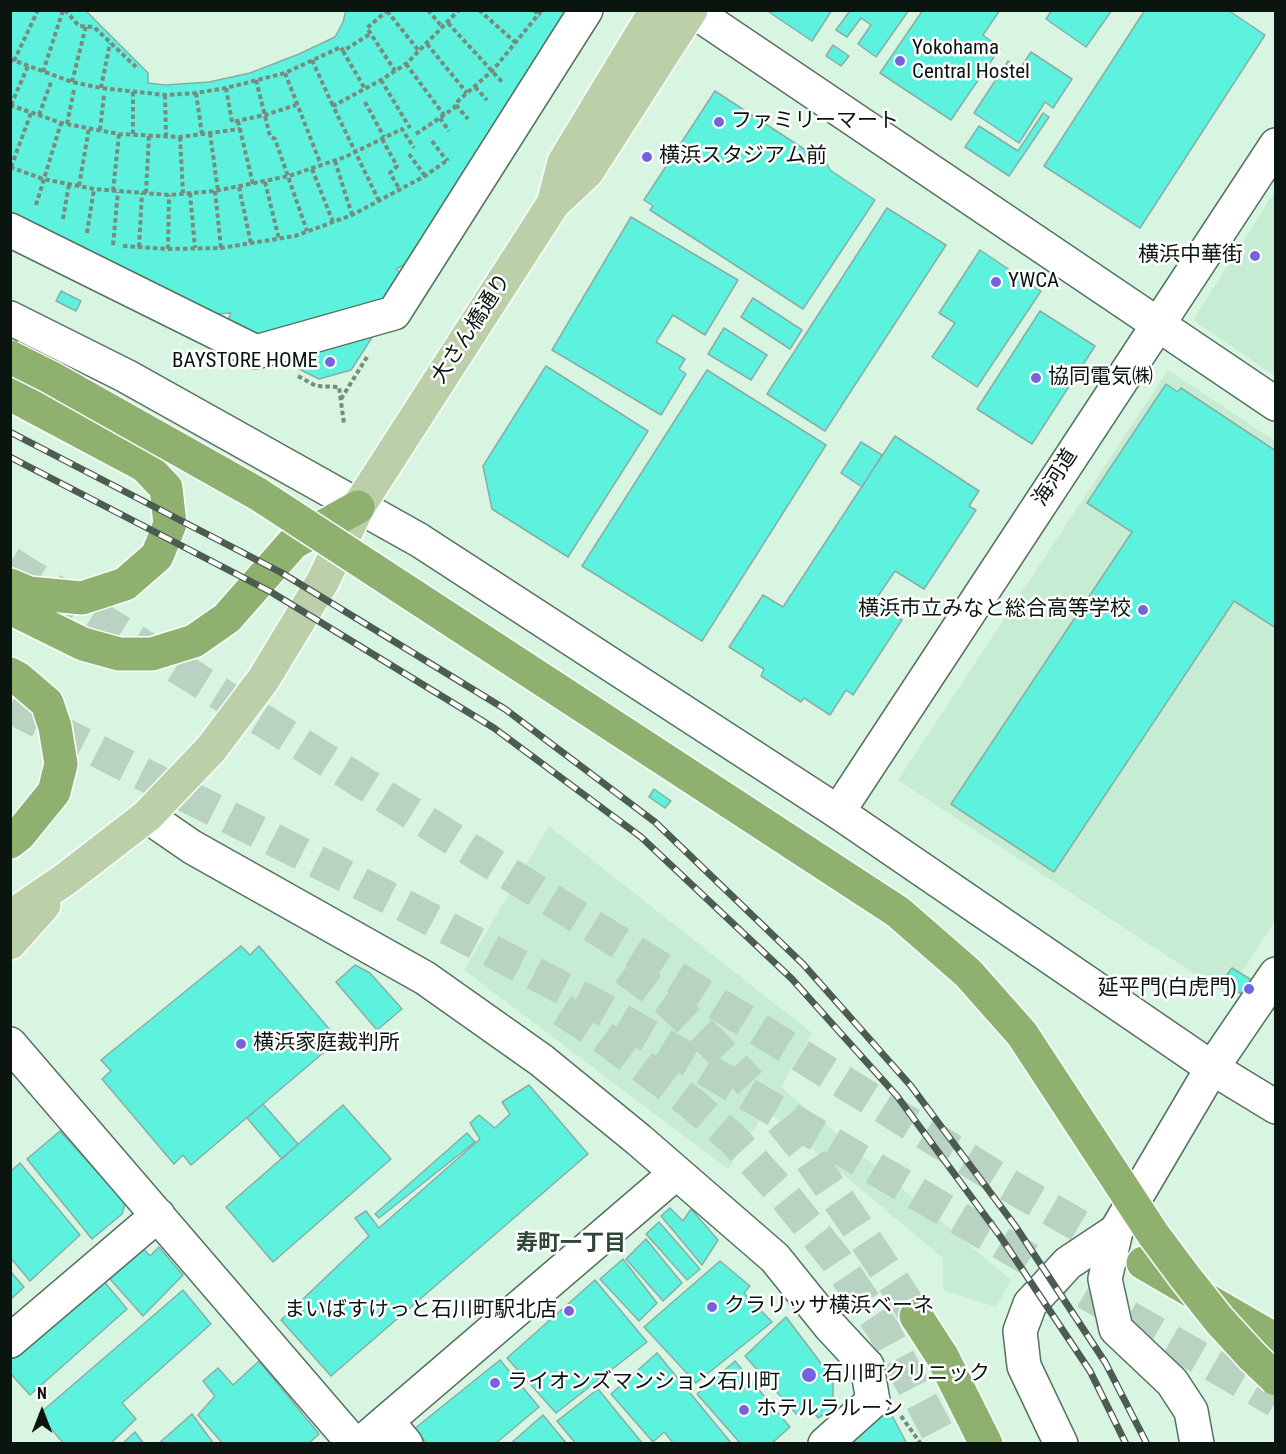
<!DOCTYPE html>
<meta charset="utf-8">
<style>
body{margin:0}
#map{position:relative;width:1286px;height:1454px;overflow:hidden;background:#d7f5e1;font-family:"Roboto Condensed",sans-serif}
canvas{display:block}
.frame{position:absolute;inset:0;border:12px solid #0b150f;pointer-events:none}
.north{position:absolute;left:12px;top:1382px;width:60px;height:60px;-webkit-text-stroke:4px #fff;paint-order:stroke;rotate:0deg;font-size:16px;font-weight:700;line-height:24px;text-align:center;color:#0b150f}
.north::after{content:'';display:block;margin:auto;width:21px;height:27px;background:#0b150f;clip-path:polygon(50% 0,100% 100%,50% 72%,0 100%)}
</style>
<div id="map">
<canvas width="1286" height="1454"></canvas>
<div class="frame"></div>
<div class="north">N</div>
</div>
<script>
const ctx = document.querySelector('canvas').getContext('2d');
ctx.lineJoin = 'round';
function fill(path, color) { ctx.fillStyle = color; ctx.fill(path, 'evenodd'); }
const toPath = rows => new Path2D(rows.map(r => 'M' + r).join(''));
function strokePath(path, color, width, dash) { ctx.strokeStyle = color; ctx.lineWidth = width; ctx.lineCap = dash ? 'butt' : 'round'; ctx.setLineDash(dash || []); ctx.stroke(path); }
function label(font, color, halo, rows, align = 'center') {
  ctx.font = font + ' "Roboto Condensed","Noto Sans JP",sans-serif'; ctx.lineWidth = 5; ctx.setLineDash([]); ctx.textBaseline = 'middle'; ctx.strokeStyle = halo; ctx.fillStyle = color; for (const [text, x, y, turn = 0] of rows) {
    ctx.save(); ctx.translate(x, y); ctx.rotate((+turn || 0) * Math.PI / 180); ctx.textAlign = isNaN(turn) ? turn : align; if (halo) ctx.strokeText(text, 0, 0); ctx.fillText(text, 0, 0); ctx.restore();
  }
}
const built = toPath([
 [1275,191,1275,376,1193,320],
 [1168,370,1275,441,1275,921,1227,995,898,780],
 [549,826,812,1033,781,1087,1011,1280,996,1307,943,1290,943,1258,766,1110,728,1169,464,970]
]);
const building = toPath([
 [10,10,85,10,148,73,148,83,165,85,209,82,250,73,299,54,335,37,343,22,346,10,595,10,447,242,396,269,409,280,351,370,319,379,223,331,231,313,173,317,80,268,82,246,10,228,10,10],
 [766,10,832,10,812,41,766,10],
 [847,10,909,10,876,57,858,44,871,25,861,18,847,37,836,30,849,12,847,10],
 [923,10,1000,10,983,35,1000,48,951,120,880,73,923,10],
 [1052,10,1112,10,1086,47,1046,19,1052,10],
 [1145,10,1228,10,1265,35,1140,228,1044,166,1145,10],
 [833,45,849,56,841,66,826,56,833,45],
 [1031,52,1072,79,1053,108,1045,102,1019,143,974,113,1008,61,1020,69,1031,52],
 [715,91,827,164,830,170,875,200,803,309,650,210,653,206,644,200,715,91],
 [1043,113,1049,117,1009,176,965,147,979,126,1018,151,1043,113],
 [887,208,946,245,825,431,767,394,887,208],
 [631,217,738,280,705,335,673,315,656,342,685,359,679,369,686,374,661,415,552,350,631,217],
 [980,250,1041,291,977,387,932,357,955,323,939,313,980,250],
 [61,291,81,301,76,311,56,301,61,291],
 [753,298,802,330,790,349,741,317,753,298],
 [1040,311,1095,346,1032,444,977,409,1040,311],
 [724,328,767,355,751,380,708,354,724,328],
 [546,366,648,431,568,557,492,509,483,466,546,366],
 [707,370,826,445,702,641,582,566,707,370],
 [1166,384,1178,392,1181,388,1276,451,1276,628,1234,601,1054,872,951,804,1132,532,1087,503,1166,384],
 [895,436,979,491,969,506,976,510,924,589,895,571,874,602,902,620,853,695,846,690,830,715,804,698,801,702,761,676,764,669,729,647,763,595,783,607,895,436],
 [861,442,882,455,862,487,841,473,861,442],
 [654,789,671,801,665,808,649,797,654,789],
 [241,946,250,955,259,946,330,1030,320,1039,329,1048,191,1165,183,1155,174,1164,102,1079,111,1071,101,1060,241,946],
 [355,965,370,973,402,1009,377,1030,336,982,355,965],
 [1232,968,1276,995,1276,1006,1271,1012,1222,982,1232,968],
 [529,1085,588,1154,331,1376,281,1320,369,1236,355,1218,366,1211,379,1228,480,1139,470,1123,479,1115,495,1128,510,1114,502,1102,529,1085],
 [263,1104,298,1144,282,1159,247,1118,263,1104],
 [343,1105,391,1159,273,1262,226,1207,343,1105],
 [60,1131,125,1203,122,1214,92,1239,27,1159,60,1131],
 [467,1133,475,1142,379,1218,375,1214,467,1133],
 [20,1163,80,1235,30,1281,10,1257,10,1172,20,1163],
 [670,1208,683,1221,691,1209,718,1240,702,1265,661,1216,670,1208],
 [659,1222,700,1269,687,1280,646,1234,659,1222],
 [646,1239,682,1283,663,1301,626,1259,646,1239],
 [141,1246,150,1256,159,1247,183,1275,143,1316,110,1279,141,1246],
 [623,1259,657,1303,639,1321,600,1279,623,1259],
 [720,1261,750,1286,744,1293,772,1322,696,1383,644,1327,720,1261],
 [10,1271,24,1287,10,1300,10,1271],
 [102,1279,127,1309,30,1395,10,1373,10,1359,102,1279],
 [595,1280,647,1342,556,1413,507,1358,595,1280],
 [183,1290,211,1324,122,1403,136,1419,110,1444,64,1444,39,1414,183,1290],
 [786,1317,833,1379,833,1409,818,1418,810,1408,799,1417,745,1356,786,1317],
 [657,1353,732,1444,674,1444,664,1432,653,1442,611,1394,657,1353],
 [500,1360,539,1407,495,1444,428,1444,414,1429,500,1360],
 [259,1361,319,1434,308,1444,223,1444,198,1415,215,1396,203,1381,218,1368,233,1385,259,1361],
 [735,1361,790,1427,771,1444,741,1444,697,1394,735,1361],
 [598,1389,643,1444,576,1444,557,1421,598,1389],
 [887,1406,907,1444,846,1444,887,1406],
 [192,1414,214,1444,158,1444,192,1414],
 [543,1415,567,1444,510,1444,543,1415],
 [135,1432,144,1444,122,1444,135,1432]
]);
const highwayTunnel = toPath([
 [10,563,1007,1184,1126,1253],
 [10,707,403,905,601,1008,1100,1301,1276,1401],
 [625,969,667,1000,715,1046,750,1083],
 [562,1010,599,1034,690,1102,733,1139,783,1194,836,1260,884,1331,944,1444],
 [781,1121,802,1147,851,1218,916,1316]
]);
const path = toPath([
 [65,10,79,26,94,27,136,67],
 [388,10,367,28,395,71],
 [428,10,443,28],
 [479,10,516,43],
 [534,10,540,16],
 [387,11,419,51],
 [448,23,502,82],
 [427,44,467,93],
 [343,51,365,89],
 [10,59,72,82,101,88,165,95,196,93,226,88,285,73,341,47,343,51,370,34],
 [312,60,333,106],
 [14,61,38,10],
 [406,64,444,115],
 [43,72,63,10],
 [285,73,321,165],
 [256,80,270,136,275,139,307,231],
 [381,80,410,128],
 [72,82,86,26],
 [475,87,487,100],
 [101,88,110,43],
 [226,88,232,122,265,115,296,105],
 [133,92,133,135],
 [196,93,202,134],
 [165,95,166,136],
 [365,102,384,137],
 [10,105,61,123,119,134,180,137,240,129],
 [11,105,28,66],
 [456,105,468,119],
 [39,115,51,82],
 [440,118,449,131],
 [238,121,253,184],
 [67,124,74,90],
 [100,130,104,95],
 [210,133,218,191],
 [416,134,454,108,458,101,493,70,542,10],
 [180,137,183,193],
 [382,139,397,166,390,173,400,190],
 [432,141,447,161],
 [409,154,425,176],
 [335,161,352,215],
 [10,167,43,179,94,189,169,195,215,191,289,176,345,157,402,129,414,148],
 [11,167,31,113],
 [312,169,333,222],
 [265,182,279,239],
 [79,186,89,128],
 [239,187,251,244],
 [113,191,119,134],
 [215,191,221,248],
 [146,193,149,135],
 [190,193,195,248],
 [379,201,333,106,381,80,406,64,459,10],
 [36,205,61,123],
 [63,219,69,184],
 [87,233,94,189],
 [113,245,118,192],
 [123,246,168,249,221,248,295,236,352,215,425,176,449,159],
 [139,247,142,193],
 [168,249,169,195],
 [298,376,316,386,339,387,344,424],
 [341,399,367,357],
 [901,1416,921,1444]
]);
const street = toPath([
 [692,10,1276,404],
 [10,230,256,352,394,313,586,10],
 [838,812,1276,145],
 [10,1044,354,1444],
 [1212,1068,1276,974],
 [1116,1231,1105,1279,1116,1329,1172,1382,1191,1411,1197,1444],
 [10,1341,158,1215],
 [387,1421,406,1444],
 [825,1444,873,1401,867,1366],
 [1061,1444,1024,1366,1020,1331,1030,1304,1068,1263,1116,1231]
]);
const secondary = toPath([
 [10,318,126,376,419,540,838,812,1212,1068,1276,1107],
 [147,816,192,847,425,978,541,1060,639,1140,775,1258,829,1325,867,1366],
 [1116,1231,1212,1068],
 [360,1444,676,1173]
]);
const primary = toPath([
 [553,204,564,162,656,10],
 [10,917,67,878,147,816,211,749,263,680,323,581,358,507,553,204,587,172,691,10],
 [10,943,44,905]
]);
const highway = toPath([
 [10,394,145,466,166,488,170,524,157,556,125,584,82,598,29,593,10,585],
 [10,608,83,644,119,654,152,654,194,641,227,618,293,543,358,507],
 [10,674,19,679,47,703,55,727,61,764,54,792,19,835,10,842],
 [1143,1263,1276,1340],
 [916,1316,942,1356,986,1444]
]);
const rail = toPath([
 [10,432,282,573,505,709,655,822,803,964,911,1086,1016,1227,1105,1362,1147,1444],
 [10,457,271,592,494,728,641,837,792,979,897,1096,1000,1236,1090,1371,1126,1444]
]);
const highwayBridge = toPath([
 [10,357,50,377,258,494,898,912,968,973,1022,1034,1153,1234,1185,1277,1219,1320,1252,1356,1276,1379]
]);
const markers = [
 [900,61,6,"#7363dd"],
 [719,122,6,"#7363dd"],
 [647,157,6,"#7363dd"],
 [1255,256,6,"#7363dd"],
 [996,282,6,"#7363dd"],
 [330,362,6,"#7363dd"],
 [1036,378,6,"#7363dd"],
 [1143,610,6,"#7363dd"],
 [1249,989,6,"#7363dd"],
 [241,1044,6,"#7363dd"],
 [712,1307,6,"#7363dd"],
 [569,1311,6,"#7363dd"],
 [809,1375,8,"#7363dd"],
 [495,1383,6,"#7363dd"],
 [744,1410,6,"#7363dd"]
];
const poiNames = [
 ["Yokohama",912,49],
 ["Central Hostel",912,73],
 ["ファミリーマート",731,122],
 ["横浜スタジアム前",659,157],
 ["横浜中華街",1243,256,"right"],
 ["YWCA",1008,282],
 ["BAYSTORE HOME",318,362,"right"],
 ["協同電気㈱",1048,378],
 ["横浜市立みなと総合高等学校",1131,610,"right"],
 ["延平門(白虎門)",1237,989,"right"],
 ["横浜家庭裁判所",253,1044],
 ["クラリッサ横浜ベーネ",724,1307],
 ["まいばすけっと石川町駅北店",557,1311,"right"],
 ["石川町クリニック",822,1375],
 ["ライオンズマンション石川町",507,1383],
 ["ホテルラルーン",756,1410]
];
const streetNames = [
 ["大さん橋通り",472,329,-57],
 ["海河道",1056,478,-57]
];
const neighbourhoodNames = [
 ["寿町一丁目",571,1244]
];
fill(built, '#c7ecd4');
fill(building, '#5df2de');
strokePath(building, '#89ada7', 1.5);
strokePath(highwayTunnel, '#b8d3c2', 33, [33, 16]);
strokePath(street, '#567160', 36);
strokePath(secondary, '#567160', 36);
strokePath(primary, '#fff', 36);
strokePath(highway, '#fff', 36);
strokePath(path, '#778c7f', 4, [4.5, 3]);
strokePath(street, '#fff', 33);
strokePath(secondary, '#fff', 33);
strokePath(primary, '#bbd0a9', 33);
strokePath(highway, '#8eb170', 33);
strokePath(rail, '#4c5c52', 7);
strokePath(rail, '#fff', 4.5, [14]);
strokePath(highwayBridge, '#fff', 36, []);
strokePath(highwayBridge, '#8eb170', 33);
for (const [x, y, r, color] of markers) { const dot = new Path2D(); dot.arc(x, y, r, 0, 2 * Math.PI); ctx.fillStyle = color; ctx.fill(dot); strokePath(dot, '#fff', 2); }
label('21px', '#0b150f', '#fff', poiNames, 'left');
label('21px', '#0b150f', '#fff', streetNames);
label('bold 22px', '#2e4738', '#fff', neighbourhoodNames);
</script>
